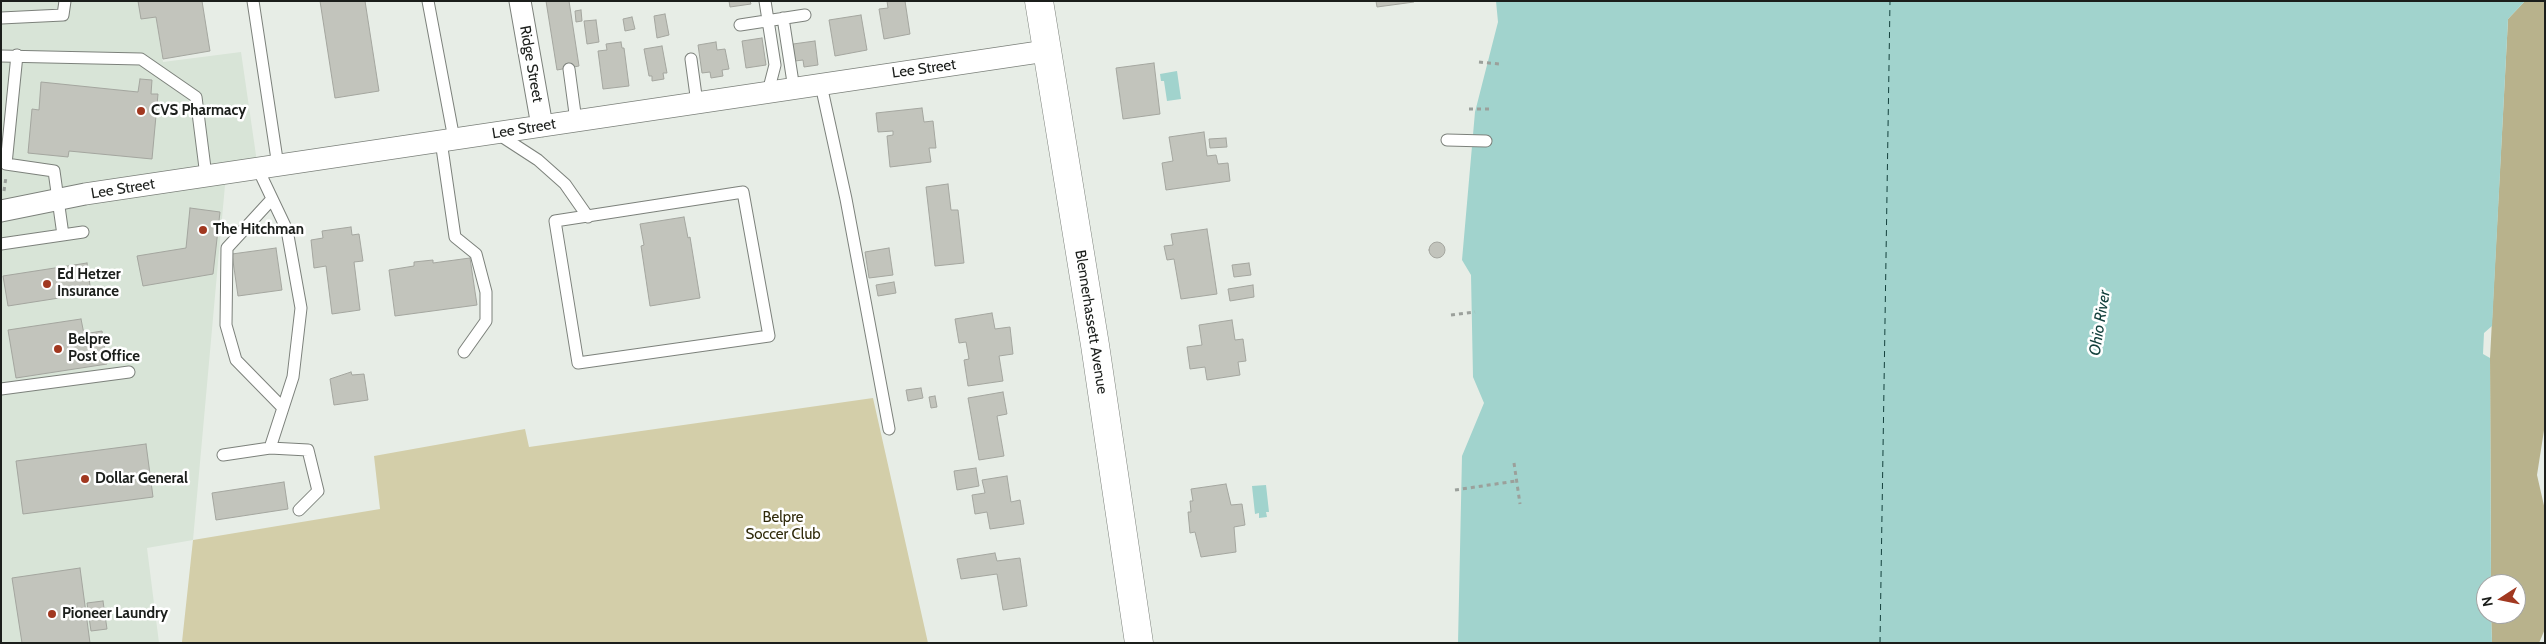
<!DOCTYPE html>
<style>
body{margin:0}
#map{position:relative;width:2546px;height:644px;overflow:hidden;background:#e7ede6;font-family:Cabin,sans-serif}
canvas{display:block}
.frame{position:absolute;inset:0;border:2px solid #1b1e1b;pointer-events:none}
.north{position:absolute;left:2476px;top:574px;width:50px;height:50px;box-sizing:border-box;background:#fff;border:1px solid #a4a5a4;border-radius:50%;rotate:259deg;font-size:14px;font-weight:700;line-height:20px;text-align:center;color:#1b1e1b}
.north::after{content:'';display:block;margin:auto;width:18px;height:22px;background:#a13820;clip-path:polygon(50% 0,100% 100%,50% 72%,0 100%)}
</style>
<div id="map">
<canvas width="2546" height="644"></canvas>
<div class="frame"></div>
<div class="north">N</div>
</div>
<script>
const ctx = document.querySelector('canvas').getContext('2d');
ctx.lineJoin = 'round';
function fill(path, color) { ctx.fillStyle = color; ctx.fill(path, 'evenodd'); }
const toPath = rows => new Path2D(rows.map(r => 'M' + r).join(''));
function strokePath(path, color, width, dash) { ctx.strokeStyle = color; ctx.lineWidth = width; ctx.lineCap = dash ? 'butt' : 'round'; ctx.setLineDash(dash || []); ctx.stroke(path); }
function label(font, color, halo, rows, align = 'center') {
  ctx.font = font + ' Cabin,sans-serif'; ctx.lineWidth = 5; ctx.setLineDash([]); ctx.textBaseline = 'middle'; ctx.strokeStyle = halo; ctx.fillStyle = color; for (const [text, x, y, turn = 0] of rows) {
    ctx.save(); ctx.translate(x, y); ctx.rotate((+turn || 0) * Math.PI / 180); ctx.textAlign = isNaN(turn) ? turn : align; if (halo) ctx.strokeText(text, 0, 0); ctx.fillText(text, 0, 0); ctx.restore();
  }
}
const built = toPath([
 [1,1,138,1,156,17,163,62,241,52,258,169,226,174,193,540,147,548,159,643,1,643]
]);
const green = toPath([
 [873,398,928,643,178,643,182,642,193,540,380,509,374,456,525,429,529,447]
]);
const forest = toPath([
 [2525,1,2545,1,2545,424,2537,475,2545,510,2545,629,2539,643,2492,643,2491,614,2516,614,2516,584,2491,584,2490,358,2508,19]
]);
const water = toPath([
 [1496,1,2525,1,2508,19,2492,326,2484,333,2483,354,2490,358,2491,584,2486,584,2486,614,2491,614,2492,643,1458,643,1462,456,1484,403,1473,377,1471,275,1462,260,1475,112,1498,22],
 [1177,71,1181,99,1167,101,1164,81,1161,81,1160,74],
 [1266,485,1269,512,1266,512,1267,517,1259,518,1259,513,1255,514,1252,486]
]);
const ferry = toPath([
 [1880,643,1890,1]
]);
const building = toPath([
 [138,1,202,1,210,51,163,59,156,17,141,19,138,1],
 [320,1,365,1,379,91,335,98,320,1],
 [546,1,569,1,579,66,557,70,546,1],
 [729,1,750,1,751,4,730,7,729,1],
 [887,1,905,1,910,34,884,39,879,9,888,8,887,1],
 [1376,1,1414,1,1414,2,1377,7,1376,1],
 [581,10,582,21,576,22,575,11,581,10],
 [665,14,669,35,657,38,654,16,665,14],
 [861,15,867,50,835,56,829,20,861,15],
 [632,17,635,29,625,31,623,19,632,17],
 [596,20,599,42,587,44,584,21,596,20],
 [762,38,766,65,746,68,742,41,762,38],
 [815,41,818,65,804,67,803,60,795,61,793,44,815,41],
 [621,42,622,48,624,48,629,86,603,89,598,51,607,50,606,44,621,42],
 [716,42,717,50,725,49,729,69,722,70,723,76,711,78,710,72,702,73,698,45,716,42],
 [662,46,667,73,663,73,664,79,652,81,652,76,649,76,644,49,662,46],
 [1154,63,1160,114,1123,119,1116,68,1154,63],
 [140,79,152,80,151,94,158,94,152,159,69,151,68,157,28,153,32,109,39,110,41,82,138,92,140,79],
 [922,108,924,122,933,121,936,148,929,148,931,162,890,167,887,136,893,135,893,131,878,132,876,113,922,108],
 [1204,132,1207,156,1216,155,1218,164,1228,163,1230,181,1166,190,1162,163,1173,161,1169,137,1204,132],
 [1226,138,1227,147,1210,148,1209,139,1226,138],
 [948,184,951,210,958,210,964,263,935,266,926,187,948,184],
 [190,208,220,212,213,274,143,286,137,256,186,248,190,208],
 [684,217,688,238,690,237,700,298,650,306,641,246,644,245,640,224,684,217],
 [351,227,352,235,359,234,363,261,354,262,360,310,332,314,326,266,314,268,311,240,323,238,322,231,351,227],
 [1207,229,1217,294,1181,299,1174,259,1167,260,1164,246,1173,245,1171,234,1207,229],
 '1429 250a8 8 0 1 1 16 0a8 8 0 1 1-16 0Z',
 [276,248,282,290,238,296,232,254,276,248],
 [889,248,893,275,869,278,865,252,889,248],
 [470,258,477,305,395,316,389,270,414,266,414,262,433,260,433,263,470,258],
 [87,263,91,293,8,306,3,276,87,263],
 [1249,263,1251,275,1234,277,1232,265,1249,263],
 [894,282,896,293,878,296,876,285,894,282],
 [1253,285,1254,297,1230,301,1228,289,1253,285],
 [992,313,995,329,1010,327,1013,354,999,356,1003,381,968,386,964,360,969,359,966,342,959,343,955,319,992,313],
 [81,319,84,334,102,331,107,364,16,378,8,330,81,319],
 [1232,320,1235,340,1243,339,1246,361,1238,362,1240,375,1207,380,1205,367,1190,369,1187,347,1202,345,1199,325,1232,320],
 [351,372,352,375,364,374,368,400,334,405,330,379,351,372],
 [921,388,923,398,908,401,906,390,921,388],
 [1003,392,1007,414,997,416,1004,456,979,460,968,398,1003,392],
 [935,396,937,407,931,408,929,397,935,396],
 [146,444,153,497,23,514,16,461,146,444],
 [976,468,979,486,957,490,954,471,976,468],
 [1007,476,1011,502,1020,500,1024,524,990,529,987,512,975,514,972,495,985,493,982,480,1007,476],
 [284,482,288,509,216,520,212,493,284,482],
 [1226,484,1231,505,1242,504,1245,525,1234,527,1236,552,1201,557,1195,532,1190,533,1188,512,1191,512,1190,501,1193,501,1191,489,1226,484],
 [995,553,997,561,1020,558,1027,606,1003,610,997,574,961,579,957,559,995,553],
 [80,568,90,643,22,643,12,578,80,568],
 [103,601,107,629,91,631,87,603,103,601]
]);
const path = toPath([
 [1479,62,1499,64],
 [1469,109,1491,109],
 [4,191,6,177],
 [1451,315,1475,312],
 [1514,463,1520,504],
 [1455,490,1516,481]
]);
const service = toPath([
 [253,1,278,166],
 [428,1,454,139],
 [765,1,775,65,768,92],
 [1,18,63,15,65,1],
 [783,18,794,89],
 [740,25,805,15],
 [17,55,6,164,54,171,63,235],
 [1,56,141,59,196,97,206,176],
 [691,59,697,103],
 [569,69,576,121],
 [821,85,846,199,889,429],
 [498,134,538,160,565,184,588,217],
 [1447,140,1486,141],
 [441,141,455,237,476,254,486,292,486,321,464,352],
 [258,169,287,230,301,308,293,377,270,448],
 [743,192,769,336,578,363,555,221,743,192],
 [272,199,227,248,226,325,236,360,283,408],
 [1,244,83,232],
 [1,389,129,372],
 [223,455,270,448,308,450,318,491,299,510]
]);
const minor = toPath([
 [520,1,542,126],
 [1,211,85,194,1039,52,1047,53]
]);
const tertiary = toPath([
 [1039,1,1095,345,1139,643]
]);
const markers = [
 [141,111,5,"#a13820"],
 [203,230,5,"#a13820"],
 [47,284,5,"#a13820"],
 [58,349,5,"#a13820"],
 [85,479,5,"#a13820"],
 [52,614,5,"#a13820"]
];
const streetNames = [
 ["Ridge Street",531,64,80],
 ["Lee Street",924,69,-8],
 ["Lee Street",524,129,-9],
 ["Lee Street",123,189,-9],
 ["Blennerhassett Avenue",1091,322,81]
];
const poiNames = [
 ["CVS Pharmacy",151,111],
 ["The Hitchman",213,230],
 ["Ed Hetzer",57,275],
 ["Insurance",57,292],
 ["Belpre",68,340],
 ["Post Office",68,357],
 ["Dollar General",95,479],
 ["Pioneer Laundry",62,614]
];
const parkNames = [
 ["Belpre",783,518],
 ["Soccer Club",783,535]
];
const waterNames = [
 ["Ohio River",2100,323,-81]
];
fill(built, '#d8e4d7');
fill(green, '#d3cea9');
fill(forest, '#b8b28c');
fill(water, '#a1d3cd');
strokePath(ferry, '#14413d', 1, [6, 5]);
fill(building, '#c2c4bc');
strokePath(building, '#a4a69f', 1);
strokePath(service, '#7c817b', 13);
strokePath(minor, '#7c817b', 23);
strokePath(tertiary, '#7c817b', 29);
strokePath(path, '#9ba09b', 3, [4, 4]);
strokePath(service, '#fff', 11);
strokePath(minor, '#fff', 21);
strokePath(tertiary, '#fff', 28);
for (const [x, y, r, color] of markers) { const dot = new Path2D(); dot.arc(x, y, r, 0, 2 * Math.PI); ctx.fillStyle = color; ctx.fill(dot); strokePath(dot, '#fff', 2); }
label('15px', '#1b1e1b', '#fff', streetNames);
label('bold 15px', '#1b1e1b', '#fff', poiNames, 'left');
label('15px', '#302a0a', '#fff', parkNames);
label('italic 16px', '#14413d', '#fff', waterNames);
</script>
